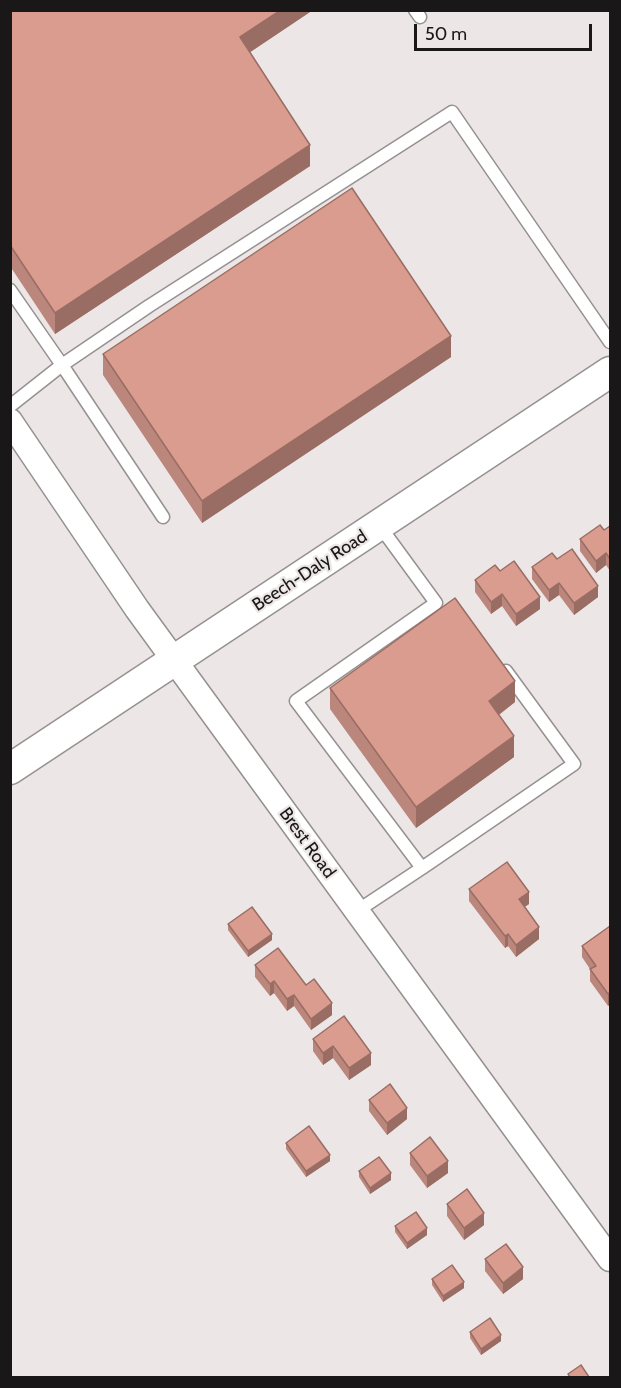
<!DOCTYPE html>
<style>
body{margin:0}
#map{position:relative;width:621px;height:1388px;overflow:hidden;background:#ece7e6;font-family:Cabin,sans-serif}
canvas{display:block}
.frame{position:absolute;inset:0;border:12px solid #191717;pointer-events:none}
.scale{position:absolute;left:414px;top:24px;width:178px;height:27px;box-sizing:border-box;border:3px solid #191717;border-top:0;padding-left:8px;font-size:18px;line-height:21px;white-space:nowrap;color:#191717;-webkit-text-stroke:4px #ece7e6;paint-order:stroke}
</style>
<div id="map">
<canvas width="621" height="1388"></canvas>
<div class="frame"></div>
<div class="scale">50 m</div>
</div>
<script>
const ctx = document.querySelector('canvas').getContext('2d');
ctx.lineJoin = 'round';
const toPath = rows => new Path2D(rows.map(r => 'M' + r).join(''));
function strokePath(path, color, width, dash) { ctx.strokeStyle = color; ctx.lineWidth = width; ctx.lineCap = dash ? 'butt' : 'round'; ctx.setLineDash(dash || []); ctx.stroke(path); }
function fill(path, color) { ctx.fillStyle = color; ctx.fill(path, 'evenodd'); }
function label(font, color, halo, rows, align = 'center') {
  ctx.font = font + ' Cabin,sans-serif'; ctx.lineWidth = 4.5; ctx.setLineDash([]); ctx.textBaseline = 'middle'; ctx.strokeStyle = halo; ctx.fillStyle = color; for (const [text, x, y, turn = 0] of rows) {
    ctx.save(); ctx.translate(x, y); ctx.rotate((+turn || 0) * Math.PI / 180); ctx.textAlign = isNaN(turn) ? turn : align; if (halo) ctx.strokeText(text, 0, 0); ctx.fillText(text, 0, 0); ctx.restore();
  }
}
const service = toPath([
 [415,10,420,17],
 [10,290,62,365,149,306,452,112,610,342],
 [10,406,62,365,163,517],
 [422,868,574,764,506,671],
 [357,911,422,868,296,701,436,603,379,525]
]);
const minor = toPath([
 [10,421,137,609,610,1259]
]);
const tertiary = toPath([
 [10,769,610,372]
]);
const wall = toPath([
 [10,10,313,10,250,52,310,166,55,334,10,266],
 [103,354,451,357,202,523,103,375],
 [610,526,610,571,606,565,596,573,580,551,580,539,604,530],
 [557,559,598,597,574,615,559,595,549,602,532,579,532,567],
 [500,571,540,609,516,626,502,606,491,614,475,592,475,580],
 [330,688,515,702,499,715,514,757,416,828,330,709],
 [469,889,529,904,524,907,539,939,516,957,508,946,505,948,469,901],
 [228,924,272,940,248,957,228,930],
 [610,926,610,1004,608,1006,590,981,590,969,582,957,582,946],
 [255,965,306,985,332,1015,311,1030,294,1006,287,1011,274,993,270,996,255,977],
 [344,1016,371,1065,349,1080,333,1058,323,1065,313,1051,313,1039],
 [369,1100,407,1119,387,1135,369,1111],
 [286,1143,330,1161,306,1177,286,1149],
 [410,1153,448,1173,427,1188,410,1165],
 [359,1171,391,1180,370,1194,359,1177],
 [447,1204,484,1225,464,1240,447,1216],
 [395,1226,427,1235,407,1249,395,1232],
 [485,1259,523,1279,503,1294,485,1271],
 [432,1279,464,1288,443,1302,432,1285],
 [470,1332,501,1341,481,1355,470,1338]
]);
const shadedWall = toPath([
 [281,10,313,10,240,59,240,37],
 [310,145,310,166,55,334,55,313],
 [451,336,451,357,202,523,202,501],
 [606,553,606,565,596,573,596,561],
 [559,583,559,595,549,602,549,590],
 [598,586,598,597,574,615,574,603],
 [502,594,502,606,491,614,491,602],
 [540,597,540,609,516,626,516,614],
 [515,681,515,702,489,722,489,701],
 [514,736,514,757,416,828,416,807],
 [529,892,529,904,519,911,519,899],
 [539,927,539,939,516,957,516,945],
 [272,934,272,940,248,957,248,951],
 [508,934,508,946,505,948,505,936],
 [274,981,274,993,270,996,270,984],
 [610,992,610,1004,608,1006,608,994],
 [294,995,294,1006,287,1011,287,999],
 [332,1003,332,1015,311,1030,311,1019],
 [333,1046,333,1058,323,1065,323,1053],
 [371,1053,371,1065,349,1080,349,1068],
 [407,1108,407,1119,387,1135,387,1123],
 [330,1155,330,1161,306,1177,306,1171],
 [448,1161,448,1173,427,1188,427,1176],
 [391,1173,391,1180,370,1194,370,1188],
 [484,1213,484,1225,464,1240,464,1228],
 [427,1228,427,1235,407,1249,407,1243],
 [523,1267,523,1279,503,1294,503,1283],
 [464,1282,464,1288,443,1302,443,1296],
 [501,1335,501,1341,481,1355,481,1349]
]);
const building = toPath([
 [10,10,281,10,240,37,310,145,55,313,10,245,10,10],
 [352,188,451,336,202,501,103,354,352,188],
 [600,525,604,530,610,526,610,559,606,553,596,561,580,539,600,525],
 [572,549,598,586,574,603,559,583,549,590,532,567,552,553,557,559,572,549],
 [514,561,540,597,516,614,502,594,491,602,475,580,495,565,500,571,514,561],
 [455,598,515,681,489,701,514,736,416,807,330,688,455,598],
 [507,862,529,892,519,899,539,927,516,945,508,934,505,936,469,889,507,862],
 [252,907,272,934,248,951,228,924,252,907],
 [610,926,610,992,608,994,590,969,596,966,582,946,610,926],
 [278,948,306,985,314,979,332,1003,311,1019,294,995,287,999,274,981,270,984,255,965,278,948],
 [344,1016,371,1053,349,1068,333,1046,323,1053,313,1039,344,1016],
 [390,1084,407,1108,387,1123,369,1100,390,1084],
 [309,1126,330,1155,306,1171,286,1143,309,1126],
 [430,1137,448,1161,427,1176,410,1153,430,1137],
 [379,1157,391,1173,370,1188,359,1171,379,1157],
 [467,1189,484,1213,464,1228,447,1204,467,1189],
 [416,1212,427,1228,407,1243,395,1226,416,1212],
 [506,1244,523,1267,503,1283,485,1259,506,1244],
 [452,1265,464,1282,443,1296,432,1279,452,1265],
 [490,1318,501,1335,481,1349,470,1332,490,1318],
 [581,1365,589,1377,569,1377,570,1377,568,1374,581,1365]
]);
const streetNames = [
 ["Beech-Daly Road",310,571,-33],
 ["Brest Road",307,843,54]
];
strokePath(service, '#969190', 15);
strokePath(minor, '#969190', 27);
strokePath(tertiary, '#969190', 33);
strokePath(service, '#fff', 12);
strokePath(minor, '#fff', 24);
strokePath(tertiary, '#fff', 30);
fill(wall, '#bb867b');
fill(shadedWall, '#996d64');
fill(building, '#da9c8f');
strokePath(building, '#996d64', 1.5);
label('18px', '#191717', '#ece7e6', streetNames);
</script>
